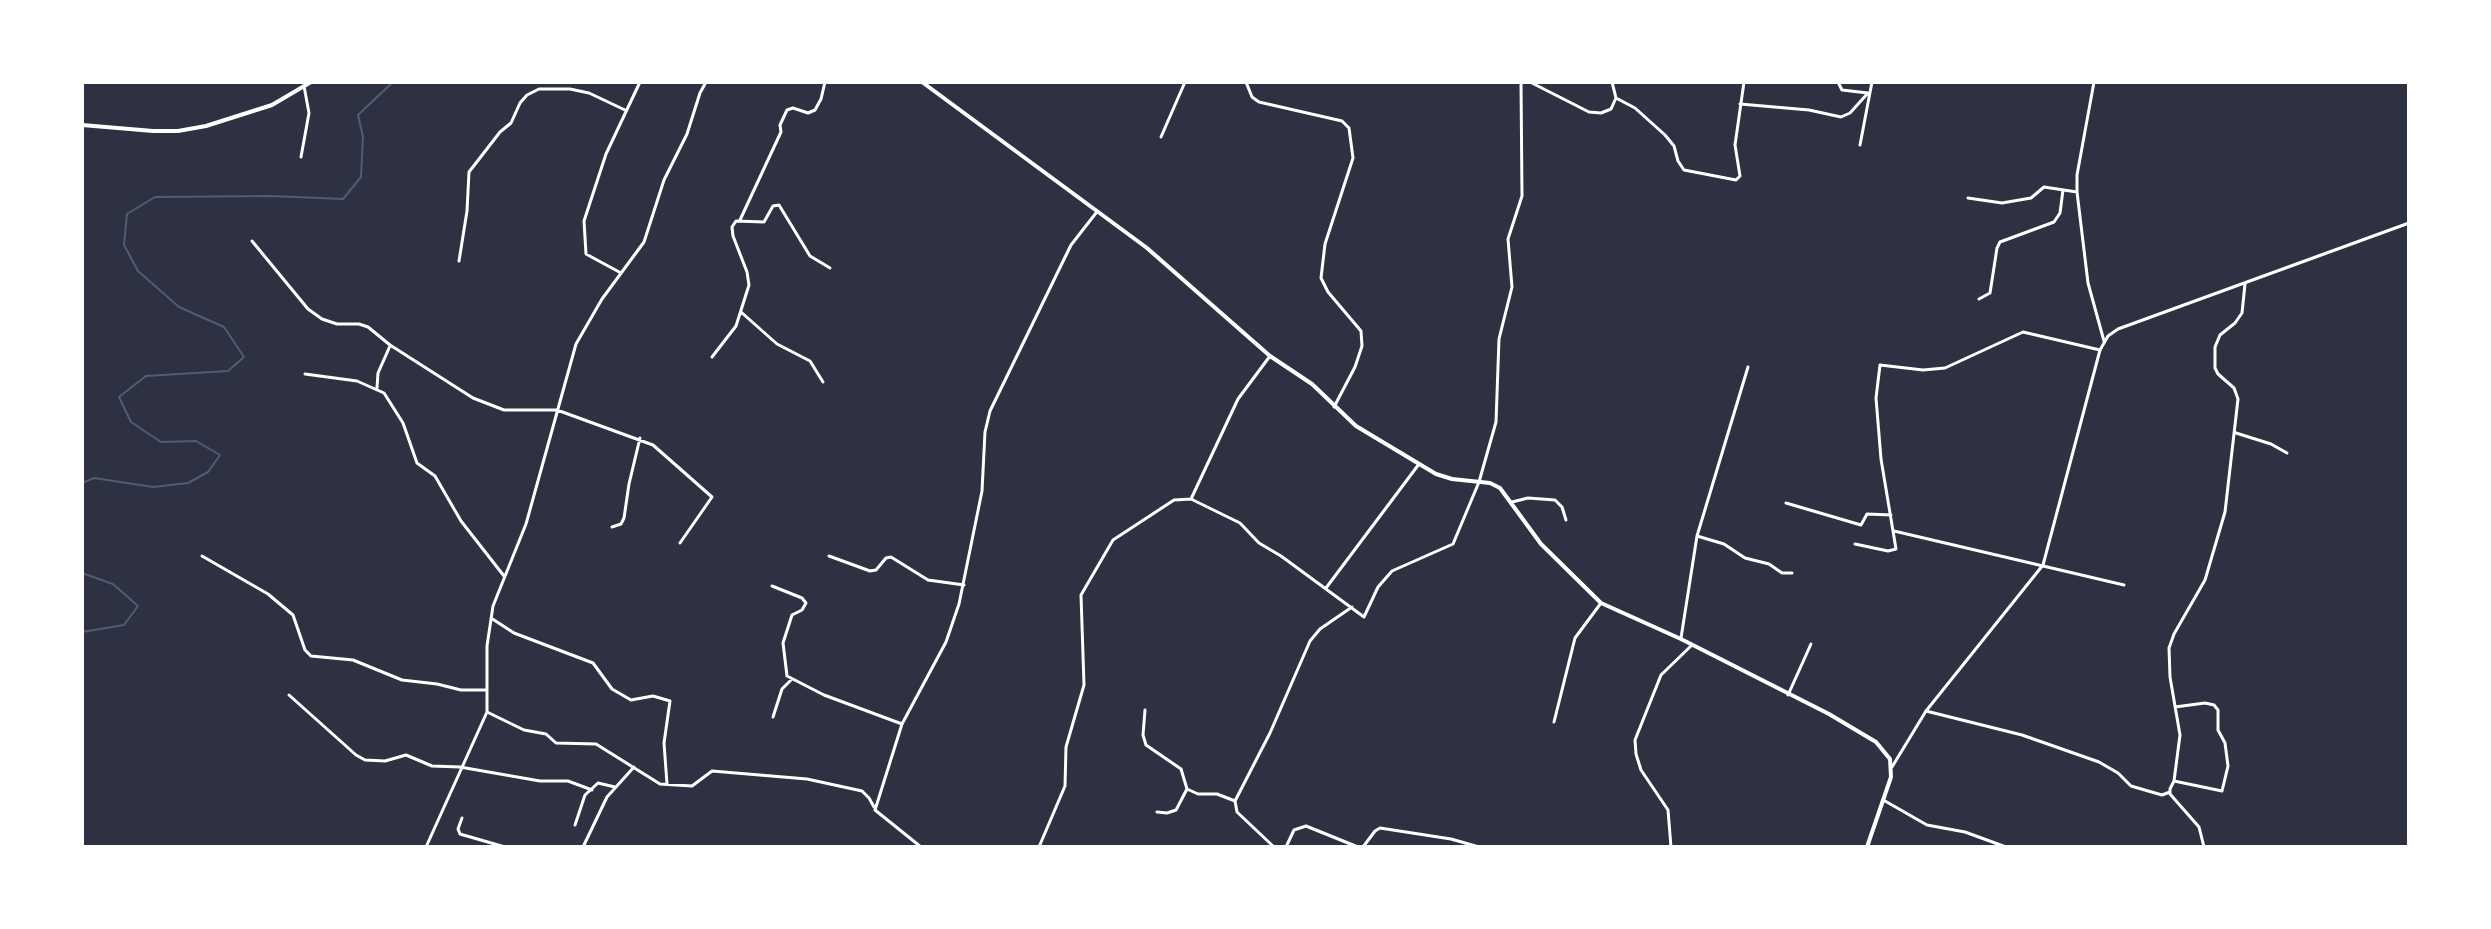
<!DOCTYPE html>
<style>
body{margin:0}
#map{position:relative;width:2491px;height:929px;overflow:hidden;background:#2d3142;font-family:"Noto Serif",serif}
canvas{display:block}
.frame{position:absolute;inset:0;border:84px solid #fff;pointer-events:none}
</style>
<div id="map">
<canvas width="2491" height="929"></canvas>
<div class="frame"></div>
</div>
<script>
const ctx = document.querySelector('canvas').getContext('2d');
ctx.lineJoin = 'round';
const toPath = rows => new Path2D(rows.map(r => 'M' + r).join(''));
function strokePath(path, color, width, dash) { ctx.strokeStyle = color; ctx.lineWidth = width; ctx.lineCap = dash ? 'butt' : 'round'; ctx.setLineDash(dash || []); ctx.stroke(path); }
const stream = toPath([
 [82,483,94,478,153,487,188,483,208,472,220,455,196,441,161,442,131,422,119,397,146,376,228,371,244,357,224,327,179,307,138,271,124,245,127,214,155,197,271,196,343,199,361,177,363,137,358,115,393,82],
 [82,573,113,584,138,606,124,625,82,632]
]);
const minor = toPath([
 [1246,82,1252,97,1259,102,1342,121,1349,128,1353,158,1325,244,1321,278,1328,292,1361,331,1362,346,1355,367,1334,407],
 [1530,82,1589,112,1601,113,1611,109,1616,98,1612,82],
 [1838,82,1842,90,1868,93],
 [2094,82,2077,175,2077,192,2088,283,2104,341],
 [1616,98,1635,108,1665,135,1674,146,1678,161,1684,170,1736,180,1740,176,1735,145,1744,82],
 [1740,104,1809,110,1841,117,1850,113,1868,93],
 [1161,137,1185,82],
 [1860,145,1872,82],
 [301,157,309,113,304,86],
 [1968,198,2002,203,2031,198,2044,187,2077,192],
 [740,220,781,132,780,125,787,110,793,108,808,113,815,110,821,99,825,82],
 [252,241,308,309,322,319,337,324,359,324,368,327,390,345,473,398,504,410,557,410,653,445,712,497,680,543],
 [459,261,467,211,469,172,500,132,511,123,520,103,527,95,539,89,570,89,589,93,625,110],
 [621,273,586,254,584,221,606,154,640,82],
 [1979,299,1990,293,1997,248,2000,242,2054,222,2060,213,2063,190],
 [741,312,777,344,810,361,823,382],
 [1270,356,1238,399,1191,499,1240,523,1259,543,1281,556,1364,617,1378,587,1392,571,1453,544,1479,482,1496,422,1499,339,1512,287,1508,239,1522,196,1521,82],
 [712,357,736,326,749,285,747,272,733,236,732,227,736,221,764,222,773,206,779,205,810,256,830,268],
 [305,374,357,381,384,393,403,423,417,463,435,476,461,521,504,576],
 [377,388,378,373,390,346],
 [2236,433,2271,444,2287,453],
 [1512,502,1528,498,1555,500,1562,507,1566,520],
 [1786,503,1861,525,1867,514,1891,515],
 [612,527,621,524,624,518,629,484,640,438],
 [1894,531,2124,585],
 [1697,536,1724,544,1745,558,1769,564,1782,573,1792,573],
 [1855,544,1888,551,1896,549,1881,459,1876,398,1880,365,1923,370,1945,368,2023,332,2100,350],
 [202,556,268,594,293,615,305,650,311,656,353,660,402,680,437,684,461,690,487,690],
 [829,556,870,571,876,570,886,558,891,557,928,580,964,585],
 [772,586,802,598,806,603,802,610,792,615,783,643,787,676,824,695,902,724],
 [1326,588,1419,464],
 [491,618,514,633,593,663,612,689,631,700,653,696,670,701,664,743,667,784],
 [1681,638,1697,536,1748,367],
 [289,695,356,755,365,760,385,761,406,755,432,766,460,767,540,781,568,781,592,790],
 [1788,695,1811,644],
 [2175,707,2205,703,2214,705,2218,710,2218,730,2225,743,2228,766,2222,791,2174,781,2170,789,2170,794,2199,827,2204,847],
 [1145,710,1143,735,1146,745,1181,769,1187,789,1198,794,1217,794,1235,801],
 [1926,711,2022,735,2099,762,2118,773,2131,786,2162,795,2170,792],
 [487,712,524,730,546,734,556,743,596,744,660,784,692,786,712,771,807,779,862,791,869,798,874,807],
 [773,717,782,689,792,679],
 [1554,722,1575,638,1601,603],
 [2174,781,2180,735,2170,677,2169,648,2174,634,2205,580,2225,512,2238,399,2234,388,2218,374,2215,368,2215,347,2220,335,2235,323,2242,313,2245,284],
 [1885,801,1927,825,1965,832,2006,847],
 [1157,812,1167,813,1176,810,1187,789],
 [462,818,458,829,460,834,505,847],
 [575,825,585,795,598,783,615,787],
 [426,847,487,712,487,646,493,606,526,524,576,344,602,299,644,242,664,180,687,134,700,93,706,82],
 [583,847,607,797,634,767],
 [921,847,875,810,902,724,946,642,959,604,982,491,985,432,990,411,1071,245,1096,213],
 [1039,847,1065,786,1066,747,1084,685,1081,595,1113,540,1174,500,1191,499],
 [1274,847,1237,812,1235,801,1270,733,1310,641,1320,629,1352,607],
 [1286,847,1294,830,1306,826,1358,847],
 [1363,847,1375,831,1380,828,1451,839,1479,847],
 [1671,847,1668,810,1641,770,1636,754,1635,740,1661,675,1692,645]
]);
const tertiary = toPath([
 [1892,767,1926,711,2043,565,2100,350,2108,336,2118,329,2409,223]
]);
const trunk = toPath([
 [922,82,1147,248,1270,356,1312,384,1356,426,1436,474,1452,479,1490,483,1500,488,1541,544,1601,603,1681,639,1829,714,1876,742,1890,759,1891,777,1867,847],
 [82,125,153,131,178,131,206,126,272,105,311,82]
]);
strokePath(stream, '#4f5d75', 2);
strokePath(minor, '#fff', 3);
strokePath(tertiary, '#fff', 3);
strokePath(trunk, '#fff', 4);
</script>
